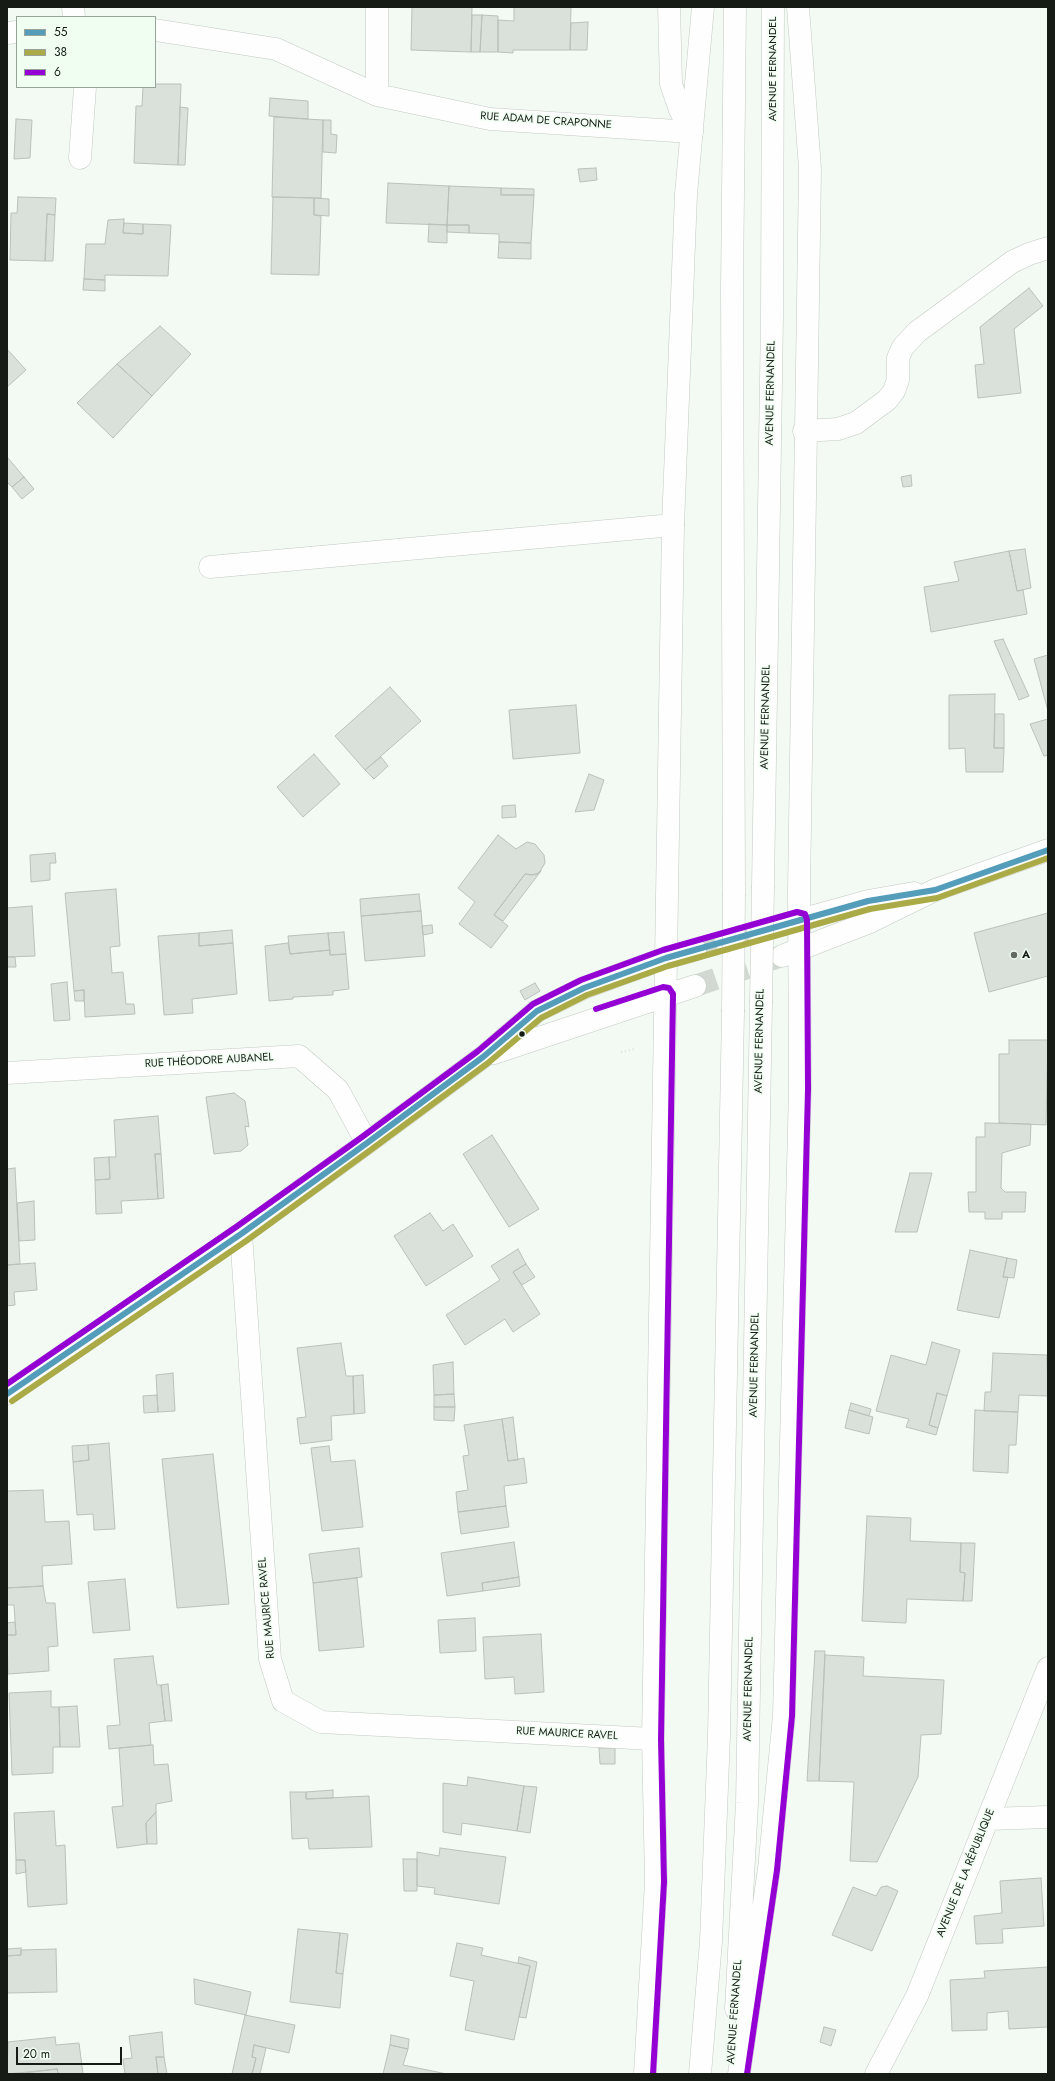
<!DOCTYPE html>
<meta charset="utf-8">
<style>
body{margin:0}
#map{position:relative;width:1055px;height:2081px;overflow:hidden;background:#f2faf3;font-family:Jost,sans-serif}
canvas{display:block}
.frame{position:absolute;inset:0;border:8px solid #161b16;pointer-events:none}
.legend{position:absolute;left:16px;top:16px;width:140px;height:72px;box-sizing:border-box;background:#effef0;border:1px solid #98a399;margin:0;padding:5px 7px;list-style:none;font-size:12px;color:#161b16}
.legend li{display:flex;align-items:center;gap:8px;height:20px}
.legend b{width:20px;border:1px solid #98a399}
.scale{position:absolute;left:16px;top:2047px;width:106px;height:18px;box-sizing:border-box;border:2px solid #161b16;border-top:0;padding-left:5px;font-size:12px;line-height:14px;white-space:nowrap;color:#161b16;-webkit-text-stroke:3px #effef0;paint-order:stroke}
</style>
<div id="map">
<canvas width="1055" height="2081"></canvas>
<div class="frame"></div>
<ul class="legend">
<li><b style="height:5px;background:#539cba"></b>55</li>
<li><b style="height:5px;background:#aaab47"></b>38</li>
<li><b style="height:5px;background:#9400d3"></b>6</li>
</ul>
<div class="scale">20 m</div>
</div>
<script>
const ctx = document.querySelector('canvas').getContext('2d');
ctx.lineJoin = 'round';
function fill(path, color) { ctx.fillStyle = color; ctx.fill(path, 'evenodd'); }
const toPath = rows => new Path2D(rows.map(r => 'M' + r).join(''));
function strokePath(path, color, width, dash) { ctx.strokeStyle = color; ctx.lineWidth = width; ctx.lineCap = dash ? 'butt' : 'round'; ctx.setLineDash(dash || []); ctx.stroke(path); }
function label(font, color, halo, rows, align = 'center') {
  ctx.font = font + ' Jost,sans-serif'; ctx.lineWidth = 3; ctx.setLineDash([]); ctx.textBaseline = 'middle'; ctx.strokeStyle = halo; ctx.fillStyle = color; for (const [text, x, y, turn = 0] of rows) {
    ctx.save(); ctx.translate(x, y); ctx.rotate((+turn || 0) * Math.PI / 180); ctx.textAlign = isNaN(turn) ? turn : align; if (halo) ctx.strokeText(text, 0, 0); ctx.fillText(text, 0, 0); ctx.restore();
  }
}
const building = toPath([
 [412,7,472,7,471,52,411,50,412,7],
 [514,7,571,7,570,50,513,50,513,53,498,52,498,20,514,21,514,7],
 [472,15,482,15,480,52,471,52,472,15],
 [482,15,498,16,498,52,480,52,482,15],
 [588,22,587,50,570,50,571,23,588,22],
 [155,84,181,84,178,165,134,163,136,106,142,106,143,87,155,87,155,84],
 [270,98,308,101,308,119,269,116,270,98],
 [180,107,188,108,185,165,178,165,180,107],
 [274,117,323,120,321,198,272,197,274,117],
 [16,119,32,120,30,158,14,159,16,119],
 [323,120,331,120,331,134,337,135,336,153,323,152,323,120],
 [596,168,597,180,580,182,578,169,596,168],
 [388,183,449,186,447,225,386,223,388,183],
 [449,186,501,188,501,195,534,195,531,243,499,242,499,234,469,233,469,225,447,225,449,186],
 [501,188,534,189,534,195,501,195,501,188],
 [18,197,56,198,55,215,47,214,45,261,10,260,11,213,17,213,18,197],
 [273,197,314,198,314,215,321,216,319,275,271,274,273,197],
 [314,198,329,199,329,216,314,215,314,198],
 [47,214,55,215,53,261,45,261,47,214],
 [124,219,123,233,143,234,143,224,171,225,168,276,105,275,105,280,84,279,86,244,105,244,108,220,124,219],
 [124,223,143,224,143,234,123,233,124,223],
 [429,224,447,225,447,243,428,242,429,224],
 [447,225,469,225,469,233,447,232,447,225],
 [499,242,531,243,531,259,498,258,499,242],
 [84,279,105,280,105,291,83,290,84,279],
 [1029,288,1043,306,1014,329,1021,393,978,398,975,365,984,364,980,327,1029,288],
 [160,326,191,354,152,396,117,364,160,326],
 [7,349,26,370,7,387,7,349],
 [117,364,152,396,113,438,77,403,117,364],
 [7,457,24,477,12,487,7,482,7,457],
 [911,475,912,486,903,487,901,477,911,475],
 [24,477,34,489,22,499,12,487,24,477],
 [1025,549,1031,588,1017,591,1009,551,1025,549],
 [1009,551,1017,591,1023,590,1027,614,931,632,924,587,959,581,954,562,1009,551],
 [1003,639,1029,696,1019,700,994,641,1003,639],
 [1048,655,1048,711,1034,659,1048,655],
 [390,687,421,721,365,770,335,736,390,687],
 [995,694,994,748,1004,748,1003,772,966,772,965,748,949,749,949,695,995,694],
 [576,705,580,753,513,759,509,710,576,705],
 [995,714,1004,714,1004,748,994,748,995,714],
 [1048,719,1048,755,1044,756,1030,724,1048,719],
 [314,754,340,784,303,817,277,787,314,754],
 [381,757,388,766,374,779,365,770,381,757],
 [589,774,604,780,594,810,575,812,589,774],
 [515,805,516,817,502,818,502,806,515,805],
 [498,835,516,849,527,842,535,844,544,855,545,863,539,873,531,875,525,874,494,915,508,926,491,948,459,924,475,902,458,888,498,835],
 [55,853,56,863,50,863,50,880,31,882,30,855,55,853],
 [541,871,503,921,494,915,525,874,536,875,541,871],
 [116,889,120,946,110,947,112,973,123,972,126,1004,134,1004,135,1014,85,1017,84,990,74,991,65,893,116,889],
 [419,894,421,911,361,916,360,899,419,894],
 [32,906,35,956,7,957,7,908,32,906],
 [421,911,425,956,365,961,361,916,421,911],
 [1048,913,1048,976,989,992,974,933,1048,913],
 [432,925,433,933,423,935,422,926,432,925],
 [232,930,233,943,199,946,199,933,232,930],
 [344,932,346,954,330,955,328,933,344,932],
 [199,933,199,946,233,943,237,994,192,999,193,1013,164,1015,158,936,199,933],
 [328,933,330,950,290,954,288,936,328,933],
 [288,943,290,954,330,950,330,955,346,954,349,989,333,991,333,995,293,997,293,999,269,1001,265,946,288,943],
 [7,957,15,957,16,967,7,967,7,957],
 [67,982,70,1020,54,1021,51,984,67,982],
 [535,983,540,991,525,1000,520,991,535,983],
 [84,990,84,1001,75,1001,74,991,84,990],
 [1009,1040,1048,1040,1046,1125,999,1123,999,1054,1009,1054,1009,1040],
 [234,1093,245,1101,249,1127,245,1126,248,1145,241,1151,214,1154,206,1097,234,1093],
 [158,1116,161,1154,155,1154,158,1199,121,1201,122,1213,96,1214,95,1180,110,1179,109,1157,116,1157,114,1120,158,1116],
 [985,1123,1031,1124,1030,1145,1002,1153,1001,1188,1005,1192,1026,1192,1025,1212,1002,1212,1002,1219,985,1219,985,1212,969,1212,968,1192,976,1192,976,1137,985,1137,985,1123],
 [492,1135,539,1209,509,1227,463,1154,492,1135],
 [155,1154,161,1154,164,1198,158,1199,155,1154],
 [109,1157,110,1179,95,1180,94,1158,109,1157],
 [15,1168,20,1264,7,1265,7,1169,15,1168],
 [910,1173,932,1173,917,1232,895,1232,910,1173],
 [34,1201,35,1240,19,1241,17,1203,34,1201],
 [430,1213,443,1231,453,1224,473,1256,426,1286,394,1236,430,1213],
 [518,1249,526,1264,513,1272,540,1314,513,1332,505,1319,465,1345,446,1315,500,1280,491,1266,518,1249],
 [970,1250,1007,1258,1003,1277,1008,1277,999,1318,957,1310,970,1250],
 [1007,1258,1017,1260,1014,1278,1003,1277,1007,1258],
 [35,1263,37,1290,14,1292,15,1305,7,1306,7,1265,35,1263],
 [526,1264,535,1277,522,1285,513,1272,526,1264],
 [932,1342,960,1350,947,1396,937,1393,929,1425,938,1428,936,1435,906,1427,909,1419,876,1411,891,1355,926,1365,932,1342],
 [341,1343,346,1376,353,1376,354,1414,331,1416,332,1440,300,1444,297,1418,306,1417,297,1348,341,1343],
 [993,1353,1047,1355,1048,1396,1019,1395,1018,1412,984,1411,985,1392,991,1392,993,1353],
 [453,1362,454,1394,434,1395,433,1365,453,1362],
 [173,1373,175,1411,158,1412,156,1375,173,1373],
 [363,1375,365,1413,354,1414,353,1376,363,1375],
 [937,1393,947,1396,938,1428,929,1425,937,1393],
 [454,1394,455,1407,434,1407,434,1395,454,1394],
 [157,1395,158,1412,144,1413,143,1396,157,1395],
 [851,1403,871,1409,869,1416,849,1410,851,1403],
 [434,1407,455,1407,454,1421,434,1420,434,1407],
 [849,1410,873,1417,869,1434,845,1428,849,1410],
 [975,1410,1018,1412,1016,1445,1009,1445,1008,1473,973,1471,975,1410],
 [513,1417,518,1460,508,1461,502,1419,513,1417],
 [502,1419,508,1461,524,1458,527,1483,504,1486,506,1506,458,1512,456,1492,468,1490,463,1456,469,1455,464,1425,502,1419],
 [109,1443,115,1529,94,1530,93,1514,77,1515,73,1462,89,1460,88,1445,109,1443],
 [88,1445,89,1460,73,1462,72,1446,88,1445],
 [329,1446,331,1462,355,1460,363,1527,322,1531,311,1448,329,1446],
 [213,1454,229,1604,177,1608,162,1459,213,1454],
 [43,1490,45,1522,69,1521,72,1564,42,1566,43,1586,7,1588,7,1491,43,1490],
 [506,1506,509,1527,461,1534,458,1512,506,1506],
 [867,1516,911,1518,910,1541,961,1543,960,1572,965,1573,963,1601,907,1599,906,1623,862,1621,867,1516],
 [514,1542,519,1577,482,1583,483,1591,447,1596,441,1553,514,1542],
 [961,1543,975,1543,972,1601,963,1601,965,1573,960,1572,961,1543],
 [359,1548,362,1577,313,1583,309,1554,359,1548],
 [519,1577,520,1586,483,1591,482,1583,519,1577],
 [357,1578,364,1647,319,1651,313,1583,357,1578],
 [125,1579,130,1630,93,1633,88,1582,125,1579],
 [43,1586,46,1603,55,1603,58,1646,48,1647,49,1671,8,1674,7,1635,16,1635,14,1605,7,1605,7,1588,43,1586],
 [475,1618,476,1651,440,1653,438,1620,475,1618],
 [15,1622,16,1635,7,1635,7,1623,15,1622],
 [541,1634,544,1692,515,1694,514,1677,485,1679,483,1637,541,1634],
 [815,1651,825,1651,819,1781,807,1781,815,1651],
 [825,1655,864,1657,863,1676,944,1680,941,1734,921,1735,918,1777,877,1862,850,1861,854,1782,819,1781,825,1655],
 [153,1656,157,1685,161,1685,165,1721,149,1723,151,1745,109,1749,107,1726,120,1725,114,1659,153,1656],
 [168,1684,172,1721,165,1721,161,1685,168,1684],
 [51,1691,51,1707,59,1707,60,1747,53,1747,53,1773,12,1775,9,1693,51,1691],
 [77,1706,80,1747,60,1747,59,1707,77,1706],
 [153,1745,154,1765,168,1764,172,1801,156,1804,156,1812,146,1823,147,1844,117,1848,112,1807,123,1806,119,1748,153,1745],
 [599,1748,615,1748,615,1764,600,1764,599,1748],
 [468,1777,524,1786,517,1831,462,1823,461,1835,443,1832,443,1783,467,1786,468,1777],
 [524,1786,537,1787,530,1833,517,1831,524,1786],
 [333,1790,333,1798,306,1799,306,1792,333,1790],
 [290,1792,306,1792,306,1799,369,1796,372,1847,309,1849,308,1838,292,1839,290,1792],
 [54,1811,56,1846,65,1845,67,1904,28,1907,25,1860,16,1860,14,1813,54,1811],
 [156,1812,157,1844,147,1844,146,1823,156,1812],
 [440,1848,506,1857,499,1904,434,1894,435,1888,417,1886,417,1852,439,1856,440,1848],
 [403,1859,417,1859,417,1891,404,1891,403,1859],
 [16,1860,25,1860,26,1872,16,1874,16,1860],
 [1041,1878,1044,1926,1002,1929,1003,1943,976,1944,974,1916,1002,1913,1000,1881,1041,1878],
 [887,1886,898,1891,872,1951,832,1935,853,1887,876,1896,881,1887,887,1886],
 [298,1929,340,1933,336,1973,343,1974,340,2008,290,2002,298,1929],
 [340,1933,348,1934,343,1974,336,1973,340,1933],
 [457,1943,483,1948,481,1955,530,1966,514,2040,465,2030,474,1981,450,1976,457,1943],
 [21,1948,21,1955,7,1956,7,1949,21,1948],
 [56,1949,57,1992,7,1993,7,1956,21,1955,21,1950,56,1949],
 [519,1957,537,1962,526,2018,519,2017,530,1966,518,1963,519,1957],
 [1048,1967,1048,2027,1009,2029,1008,2011,987,2013,987,2030,952,2031,950,1980,985,1978,984,1971,1048,1967],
 [194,1979,251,1992,246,2015,195,2004,194,1979],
 [245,2015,295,2025,289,2053,254,2045,252,2057,256,2058,252,2074,232,2074,245,2015],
 [824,2027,836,2030,831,2046,820,2042,824,2027],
 [162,2032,164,2057,156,2057,158,2074,125,2074,123,2059,132,2058,129,2036,162,2032],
 [391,2035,409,2039,408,2049,390,2045,391,2035],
 [55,2037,56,2045,79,2043,83,2074,58,2074,57,2069,7,2074,8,2042,55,2037],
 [254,2045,266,2048,260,2074,252,2074,256,2058,252,2057,254,2045],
 [390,2045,408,2049,403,2065,447,2074,383,2074,390,2045],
 [156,2057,164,2057,167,2074,158,2074,156,2057],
 [57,2069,58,2074,17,2074,57,2069]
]);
const minorTunnel = toPath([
 [695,950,781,925],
 [695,986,779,957]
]);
const path = toPath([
 [621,1052,635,1049]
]);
const minor = toPath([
 [73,7,74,17],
 [377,7,377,95],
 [669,7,671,84,680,110,692,132],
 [155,30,276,49,377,95,490,119,692,132],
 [7,33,17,32],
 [80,158,85,87],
 [804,431,838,429,856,423,887,400,894,391,898,380,898,358,903,347,917,332,1012,262,1029,254,1048,248],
 [210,567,673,525],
 [782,925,868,901,914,893],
 [782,956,870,922,935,890,1048,850],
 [494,1053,695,986],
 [7,1073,299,1056,338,1090,367,1143],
 [241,1234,270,1659,283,1701,321,1722,653,1739],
 [7,1394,241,1234,367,1143,483,1057,537,1011,584,988,624,973,666,958,695,950],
 [988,1819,1048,1817],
 [645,2074,656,1882,653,1739,666,958],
 [876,2074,917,1996,1048,1668]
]);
const major = toPath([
 [763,886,772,318,773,7],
 [734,894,732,287,735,7],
 [666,958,673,525,686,194,703,7],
 [736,2009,747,1803,761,1003],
 [700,2074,711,1941,719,1735,733,1012],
 [739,2074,769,1869,784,1716,800,1089,799,890,810,169,798,7]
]);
const majorBridge = toPath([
 [761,1003,763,886],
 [733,1012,734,894]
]);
const bus1 = toPath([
 [7,1394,241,1234,367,1143,483,1057,537,1011,584,988,666,958,868,901,935,890,1048,850]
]);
const bus2 = toPath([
 [12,1401,246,1241,372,1149,488,1063,541,1018,587,995,668,966,870,909,937,898,1048,858]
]);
const bus3 = toPath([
 [596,1009,663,987,669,988,673,994,661,1739,664,1882,653,2074],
 [7,1384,236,1227,362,1137,478,1051,533,1004,581,980,663,950,797,912,805,914,807,920,808,1089,792,1716,777,1870,747,2074]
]);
const markers = [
 [1014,955,4,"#636963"],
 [522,1034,3.5,"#161b16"]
];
const streetNames = [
 ["AVENUE FERNANDEL",773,69,-90],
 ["RUE ADAM DE CRAPONNE",546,121,4],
 ["AVENUE FERNANDEL",771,393,-89],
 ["AVENUE FERNANDEL",766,717,-89],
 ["AVENUE FERNANDEL",760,1041,-89],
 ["RUE THÉODORE AUBANEL",209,1061,-3],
 ["AVENUE FERNANDEL",755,1365,-89],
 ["RUE MAURICE RAVEL",267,1608,-95],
 ["AVENUE FERNANDEL",749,1689,-89],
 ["RUE MAURICE RAVEL",567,1734,3],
 ["AVENUE DE LA RÉPUBLIQUE",966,1873,-68],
 ["AVENUE FERNANDEL",735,2012,-86]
];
const poiNames = [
 ["A",1022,955]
];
fill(building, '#dae0da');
strokePath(building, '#bac0bb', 1);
strokePath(minorTunnel, '#d1d9d2', 22, [22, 11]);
strokePath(minor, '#c4cac4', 23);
strokePath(major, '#c4cac4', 23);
strokePath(path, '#dfe2df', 2.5, [1, 3]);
strokePath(minor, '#fdfefd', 22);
strokePath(major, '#fdfefd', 22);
strokePath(majorBridge, '#c4cac4', 23, []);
strokePath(majorBridge, '#fdfefd', 22);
strokePath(bus1, '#539cba', 6);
strokePath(bus2, '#aaab47', 6);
strokePath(bus3, '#9400d3', 6);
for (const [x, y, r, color] of markers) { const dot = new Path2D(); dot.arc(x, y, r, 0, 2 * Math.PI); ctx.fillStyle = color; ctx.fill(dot); strokePath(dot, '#effef0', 1.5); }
label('11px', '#161b16', '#effef0', streetNames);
label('bold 11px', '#161b16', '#effef0', poiNames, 'left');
</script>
